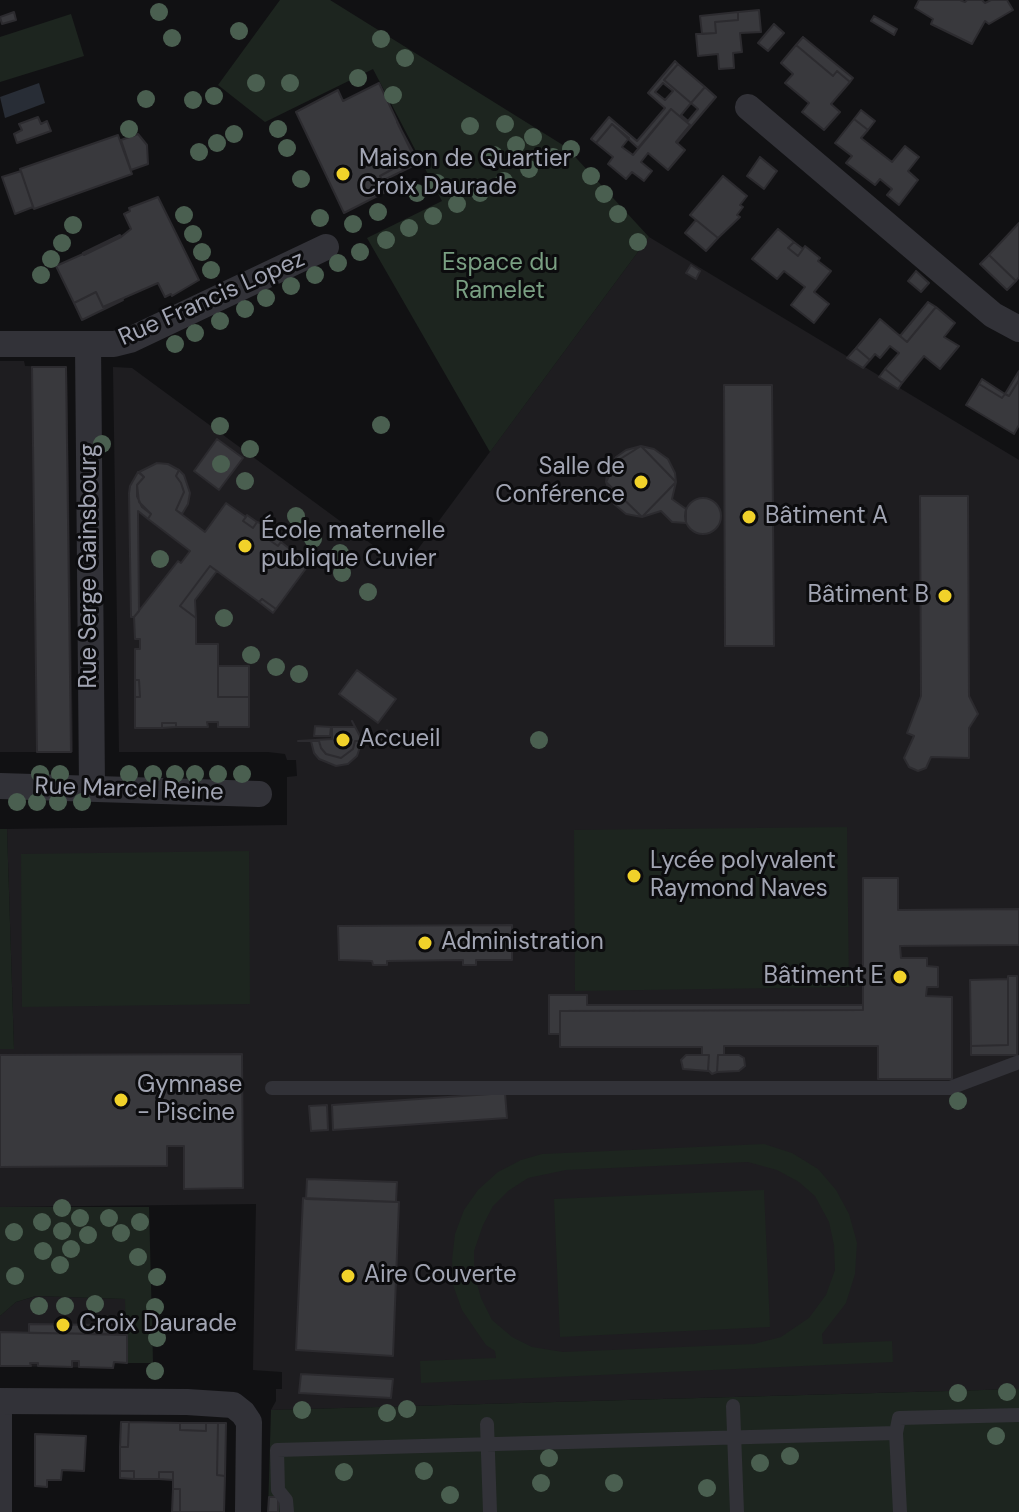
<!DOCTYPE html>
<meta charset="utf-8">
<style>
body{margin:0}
canvas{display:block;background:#111113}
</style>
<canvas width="1019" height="1512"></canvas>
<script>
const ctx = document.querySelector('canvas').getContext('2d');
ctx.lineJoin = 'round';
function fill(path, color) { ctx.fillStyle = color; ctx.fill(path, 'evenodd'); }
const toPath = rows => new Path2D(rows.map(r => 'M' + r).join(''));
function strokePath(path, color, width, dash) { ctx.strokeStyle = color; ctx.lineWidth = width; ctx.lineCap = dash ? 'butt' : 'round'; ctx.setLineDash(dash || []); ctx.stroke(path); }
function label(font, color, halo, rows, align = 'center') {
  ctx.font = font + ' "DM Sans",sans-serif'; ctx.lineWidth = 6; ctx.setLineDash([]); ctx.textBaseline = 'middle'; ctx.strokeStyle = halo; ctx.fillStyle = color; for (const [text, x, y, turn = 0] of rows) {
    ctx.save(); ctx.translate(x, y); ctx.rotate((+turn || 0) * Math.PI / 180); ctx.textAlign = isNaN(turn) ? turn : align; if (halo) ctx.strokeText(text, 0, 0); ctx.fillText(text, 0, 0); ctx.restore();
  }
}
const built = toPath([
 [649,237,1019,460,1019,1389,271,1410,276,1401,276,1389,282,1389,282,1372,253,1370,256,1204,0,1207,0,1049,14,1049,7,829,287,825,287,777,297,776,296,760,287,760,285,754,268,752,119,752,113,367,132,368,404,568],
 [0,361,24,361,25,366,67,367,73,752,0,752],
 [36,1296,126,1299,127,1363,114,1362,113,1368,0,1366,0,1316,16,1302]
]);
const green = toPath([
 [280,0,330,0,566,147,649,237,490,452,367,238,442,201,373,69,265,122,218,85],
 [71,14,84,56,0,82,0,37],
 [847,827,849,987,575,991,574,830],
 [0,829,7,829,14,1049,0,1049],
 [249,851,250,1004,22,1007,21,854],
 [764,1144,792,1153,818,1169,836,1190,849,1214,857,1243,855,1274,846,1303,822,1334,823,1344,892,1341,893,1362,421,1383,420,1361,496,1358,495,1351,486,1345,462,1310,453,1285,452,1260,455,1234,464,1210,478,1190,498,1172,521,1160,542,1154],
 [748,1162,777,1170,799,1182,815,1196,829,1222,834,1245,835,1270,826,1295,809,1318,781,1337,754,1344,563,1352,532,1347,512,1337,492,1320,481,1298,474,1273,474,1251,483,1225,493,1206,508,1191,528,1178,566,1170],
 [764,1190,770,1327,560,1337,554,1199],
 [0,1207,149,1207,153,1363,127,1363,125,1299,36,1296,16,1302,0,1316],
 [1019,1389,1019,1512,268,1512,271,1410]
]);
const water = toPath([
 [39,83,45,103,5,118,0,97]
]);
const building = toPath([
 [919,0,960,0,965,2,967,0,982,0,985,3,991,0,1007,0,1013,10,989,24,985,21,972,44,931,24,933,19,915,8,919,0],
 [759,10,761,32,740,33,742,52,733,53,734,68,719,69,718,54,698,56,696,34,716,33,715,22,738,20,738,12,759,10],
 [14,12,16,20,2,24,0,17,14,12],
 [738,12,738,20,715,22,716,33,702,34,700,16,738,12],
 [874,16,897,29,894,35,871,21,874,16],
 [774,24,784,33,768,51,758,43,774,24],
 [803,37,853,78,850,82,837,71,833,76,796,45,803,37],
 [796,45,833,76,837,71,850,82,831,104,840,112,824,130,802,112,809,103,785,83,793,74,781,63,796,45],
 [675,61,678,64,664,80,691,103,705,87,716,97,677,143,690,125,671,109,638,148,612,124,596,143,591,139,609,117,637,141,665,108,648,93,675,61],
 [663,83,673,91,665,100,655,92,663,83],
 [691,103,698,109,688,121,681,115,691,103],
 [678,64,705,87,691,103,664,80,678,64],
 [379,83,417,163,403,170,400,165,380,176,387,191,344,213,296,112,338,90,343,101,379,83],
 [671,109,690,125,676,142,685,150,668,170,648,153,641,162,652,171,644,181,632,172,626,179,608,164,613,157,596,143,612,124,629,138,622,147,633,155,671,109],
 [861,110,875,121,868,130,854,119,861,110],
 [38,117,41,124,47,121,51,131,17,143,14,134,22,130,19,124,38,117],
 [854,119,868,130,861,138,892,162,905,146,919,157,908,171,918,180,899,205,887,195,892,189,880,179,875,185,846,163,852,156,835,143,854,119],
 [397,122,419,163,382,181,380,176,400,165,403,170,417,163,397,122],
 [138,134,147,145,148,164,131,170,121,140,138,134],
 [118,135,132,174,34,209,20,169,118,135],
 [760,157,777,171,764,189,747,176,760,157],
 [21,171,33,207,15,214,2,177,21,171],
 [723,176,747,196,740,205,743,207,737,215,740,217,718,238,690,215,723,176],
 [158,197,199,280,172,296,171,294,165,297,158,283,103,307,96,292,74,303,56,266,121,237,131,229,124,214,130,211,129,208,158,197],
 [696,220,718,238,706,251,685,233,696,220],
 [1019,223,1019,277,1016,281,989,255,1019,223],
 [778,229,794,242,788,248,798,256,805,246,820,258,818,261,831,271,814,292,829,304,814,323,791,305,805,287,784,271,777,279,752,259,778,229],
 [120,235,121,237,84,255,83,253,120,235],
 [794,242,803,249,798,256,788,248,794,242],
 [989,255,1016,281,1007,290,980,264,989,255],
 [691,265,700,271,696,279,686,273,691,265],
 [916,271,929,283,921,292,908,281,916,271],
 [96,292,103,307,123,300,82,320,74,303,96,292],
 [928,302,936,307,907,342,900,336,928,302],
 [936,307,955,323,944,337,959,346,940,369,924,356,902,383,885,369,899,353,890,346,880,358,875,354,870,360,856,348,880,319,907,342,936,307],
 [856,348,870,360,863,368,847,358,856,348],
 [32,367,66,367,71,752,37,752,32,367],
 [885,369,902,383,898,389,879,377,885,369],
 [1019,371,1019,380,1009,396,1005,394,1019,371],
 [982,379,1005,394,1002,398,979,384,982,379],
 [1019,380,1019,425,1014,434,966,405,979,384,1002,398,1005,394,1009,396,1019,380],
 [724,385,772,385,774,646,725,646,724,385],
 [217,439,243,458,219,490,194,471,217,439],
 [641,446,676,482,642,517,606,482,617,461,641,446],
 [641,446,617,461,606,482,607,473,616,457,626,450,641,446],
 [641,446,654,449,668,459,675,473,676,482,641,446],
 [157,463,168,464,179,470,176,476,181,483,184,492,176,510,205,532,226,503,246,517,243,521,253,528,257,522,267,525,272,533,268,539,278,546,281,542,295,553,293,557,307,567,276,609,262,599,259,602,210,566,180,606,196,618,196,644,218,644,218,697,249,697,249,727,218,727,218,722,207,722,208,727,176,727,176,723,162,723,162,728,135,728,135,697,140,697,139,680,135,680,135,649,140,649,140,639,135,639,134,617,178,561,181,563,190,551,148,519,151,514,139,502,137,485,144,477,139,472,157,463],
 [179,470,184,475,190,493,188,504,182,514,176,510,184,492,181,483,176,476,179,470],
 [138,472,144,477,137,485,137,496,142,507,151,514,148,519,138,511,139,611,134,617,131,617,129,493,130,486,138,472],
 [606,482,642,517,626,514,614,504,606,482],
 [676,482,672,499,686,509,686,523,672,522,661,511,642,517,676,482],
 [920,496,968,496,969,696,978,714,969,728,969,758,931,757,926,768,918,771,909,767,904,758,914,736,907,733,921,696,920,496],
 '685 516a18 18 0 1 1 36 0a18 18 0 1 1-36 0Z',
 [247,515,257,522,253,528,243,521,247,515],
 [272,533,282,540,278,546,268,539,272,533],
 [295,553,310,564,307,567,293,557,295,553],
 [210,566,217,571,195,600,196,618,180,606,210,566],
 [262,599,276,609,273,613,259,602,262,599],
 [218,666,249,666,249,697,218,697,218,666],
 [357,670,396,699,378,723,339,694,357,670],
 [135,680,139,680,140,697,135,697,135,680],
 [352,721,361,738,387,738,387,730,389,741,355,741,353,749,341,758,326,754,321,748,319,741,298,741,332,739,332,727,355,727,352,721],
 [162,723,176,723,176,727,162,728,162,723],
 [315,726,331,727,330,736,314,736,315,726],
 [311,741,319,741,321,748,326,754,341,758,353,749,355,741,362,741,357,756,348,764,336,766,319,759,314,753,311,741],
 [863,878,898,878,898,910,1019,909,1019,945,900,946,901,958,927,958,927,966,938,967,938,987,927,987,926,996,952,997,952,1079,878,1079,878,1046,724,1046,724,1055,718,1055,717,1072,712,1074,708,1070,709,1055,702,1055,702,1047,560,1047,560,1011,863,1010,863,878],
 [512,925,512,960,476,960,476,965,463,965,463,960,387,961,387,965,373,965,372,961,339,960,338,926,512,925],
 [1008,976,1017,976,1017,1055,971,1055,971,1046,1008,1045,1008,976],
 [1008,979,1008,1045,971,1046,970,980,1008,979],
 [549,995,587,995,587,1005,863,1005,863,1010,560,1011,560,1034,549,1034,549,995],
 [242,1054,243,1188,184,1189,184,1146,167,1146,167,1166,0,1167,0,1055,242,1054],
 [686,1055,709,1055,708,1071,683,1069,681,1060,686,1055],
 [718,1055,739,1055,744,1058,745,1066,739,1071,717,1072,718,1055],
 [505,1093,507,1118,333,1130,332,1105,505,1093],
 [327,1105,328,1130,311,1131,309,1106,327,1105],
 [307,1179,397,1182,396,1202,306,1199,307,1179],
 [303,1198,399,1202,393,1356,296,1350,303,1198],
 [29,1324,114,1325,114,1334,29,1333,29,1324],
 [0,1332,127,1335,127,1363,114,1362,113,1368,79,1367,79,1361,72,1361,72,1367,38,1366,38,1363,30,1363,31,1366,0,1366,0,1332],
 [301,1374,393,1379,391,1398,299,1393,301,1374],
 [121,1422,129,1422,128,1447,120,1447,121,1422],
 [129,1422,180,1423,180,1430,206,1431,206,1423,218,1423,217,1475,225,1476,224,1512,180,1512,180,1489,173,1489,173,1472,159,1472,159,1479,134,1479,134,1471,120,1471,120,1447,128,1447,129,1422],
 [180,1423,206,1423,206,1431,180,1430,180,1423],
 [218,1423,226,1423,225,1476,217,1475,218,1423],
 [35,1434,86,1436,84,1471,62,1470,61,1480,47,1480,47,1487,35,1486,35,1434],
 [120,1471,134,1471,134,1479,120,1478,120,1471],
 [159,1472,173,1472,173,1480,159,1479,159,1472],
 [173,1489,180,1489,180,1512,172,1512,173,1489],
 [269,1497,278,1497,278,1512,268,1512,269,1497]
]);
const service = toPath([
 [272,1088,950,1088,1019,1062],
 [733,1406,737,1512],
 [487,1424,490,1512],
 [5,1512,5,1401],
 [287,1512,286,1500,278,1490,277,1450,896,1433],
 [900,1512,896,1433,899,1418,1019,1415]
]);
const minor = toPath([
 [748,107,993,315,1019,329],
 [0,344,114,344,130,340,326,247],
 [88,345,92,787],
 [0,786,259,794],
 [0,1401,187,1402,233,1405,243,1413,249,1422,248,1512]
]);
const trees = [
 [159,12],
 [239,31],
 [172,38],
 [381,39],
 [405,58],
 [358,78],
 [256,83],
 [290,83],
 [393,95],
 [214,96],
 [146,99],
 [193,100],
 [505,124],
 [470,126],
 [129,129],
 [278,129],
 [234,134],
 [533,137],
 [217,143],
 [516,145],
 [287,148],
 [571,149],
 [199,152],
 [494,155],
 [553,157],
 [529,169],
 [591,176],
 [301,179],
 [504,181],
 [437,183],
 [417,193],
 [480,193],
 [604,194],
 [457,204],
 [378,212],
 [618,214],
 [184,215],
 [433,216],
 [320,218],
 [353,224],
 [73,225],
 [409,228],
 [193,234],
 [386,240],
 [638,242],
 [62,243],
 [202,252],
 [360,252],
 [51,259],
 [338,263],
 [211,270],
 [41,275],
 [315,275],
 [291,286],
 [266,298],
 [245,309],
 [220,321],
 [195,333],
 [175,344],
 [381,425],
 [220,426],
 [102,444],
 [250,449],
 [221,464],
 [245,481],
 [296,516],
 [313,539],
 [340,553],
 [160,559],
 [342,573],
 [368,592],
 [224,618],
 [251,655],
 [276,667],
 [299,674],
 [539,740],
 [40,774],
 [60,774],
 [129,774],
 [153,774],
 [175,774],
 [195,774],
 [218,774],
 [242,774],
 [17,802],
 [37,802],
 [58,802],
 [82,802],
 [958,1101],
 [62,1208],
 [80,1218],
 [109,1218],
 [42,1222],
 [140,1222],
 [62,1231],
 [14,1232],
 [121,1233],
 [88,1235],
 [71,1249],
 [43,1251],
 [138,1257],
 [60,1265],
 [15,1276],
 [157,1277],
 [95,1304],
 [39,1306],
 [65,1306],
 [155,1307],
 [157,1338],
 [155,1371],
 [1007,1392],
 [958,1393],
 [407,1409],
 [302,1410],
 [387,1413],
 [996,1436],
 [790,1456],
 [549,1458],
 [760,1463],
 [424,1471],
 [344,1472],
 [541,1483],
 [614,1483],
 [707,1488],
 [450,1495]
];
const markers = [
 [343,174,8,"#f1d22a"],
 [641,482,8,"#f1d22a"],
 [749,517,8,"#f1d22a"],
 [245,546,8,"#f1d22a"],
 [945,596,8,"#f1d22a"],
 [343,740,8,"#f1d22a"],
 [634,876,8,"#f1d22a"],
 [425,943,8,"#f1d22a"],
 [900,977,8,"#f1d22a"],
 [121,1100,8,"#f1d22a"],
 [348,1276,8,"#f1d22a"],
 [63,1325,8,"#f1d22a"]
];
const poiNames = [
 ["Maison de Quartier",359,160],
 ["Croix Daurade",359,188],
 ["Salle de",625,468,"right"],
 ["Conférence",625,496,"right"],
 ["Bâtiment A",765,517],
 ["École maternelle",261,532],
 ["publique Cuvier",261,560],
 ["Bâtiment B",929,596,"right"],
 ["Accueil",359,740],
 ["Lycée polyvalent",650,862],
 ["Raymond Naves",650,890],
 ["Administration",441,943],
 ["Bâtiment E",884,977,"right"],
 ["Gymnase",137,1086],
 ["- Piscine",137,1114],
 ["Aire Couverte",364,1276],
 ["Croix Daurade",79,1325]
];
const parkNames = [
 ["Espace du",500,264],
 ["Ramelet",500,292]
];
const streetNames = [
 ["Rue Francis Lopez",212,299,-24],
 ["Rue Serge Gainsbourg",90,566,-90],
 ["Rue Marcel Reine",129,790,2]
];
fill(built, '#1e1d20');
fill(green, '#1d251f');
fill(water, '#282d36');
fill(building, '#39393d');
strokePath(building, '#2c2b2f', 2);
strokePath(service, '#323238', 14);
strokePath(minor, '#323238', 26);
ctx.fillStyle = '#4a5f50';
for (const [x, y] of trees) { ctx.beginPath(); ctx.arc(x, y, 9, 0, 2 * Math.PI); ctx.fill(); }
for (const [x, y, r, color] of markers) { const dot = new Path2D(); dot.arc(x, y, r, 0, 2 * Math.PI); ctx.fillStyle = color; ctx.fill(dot); strokePath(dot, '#0c0c0e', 3); }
label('24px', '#a2a5b3', '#0c0c0e', poiNames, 'left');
label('24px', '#799f82', '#0c0c0e', parkNames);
label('24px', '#a2a5b3', '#0c0c0e', streetNames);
</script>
